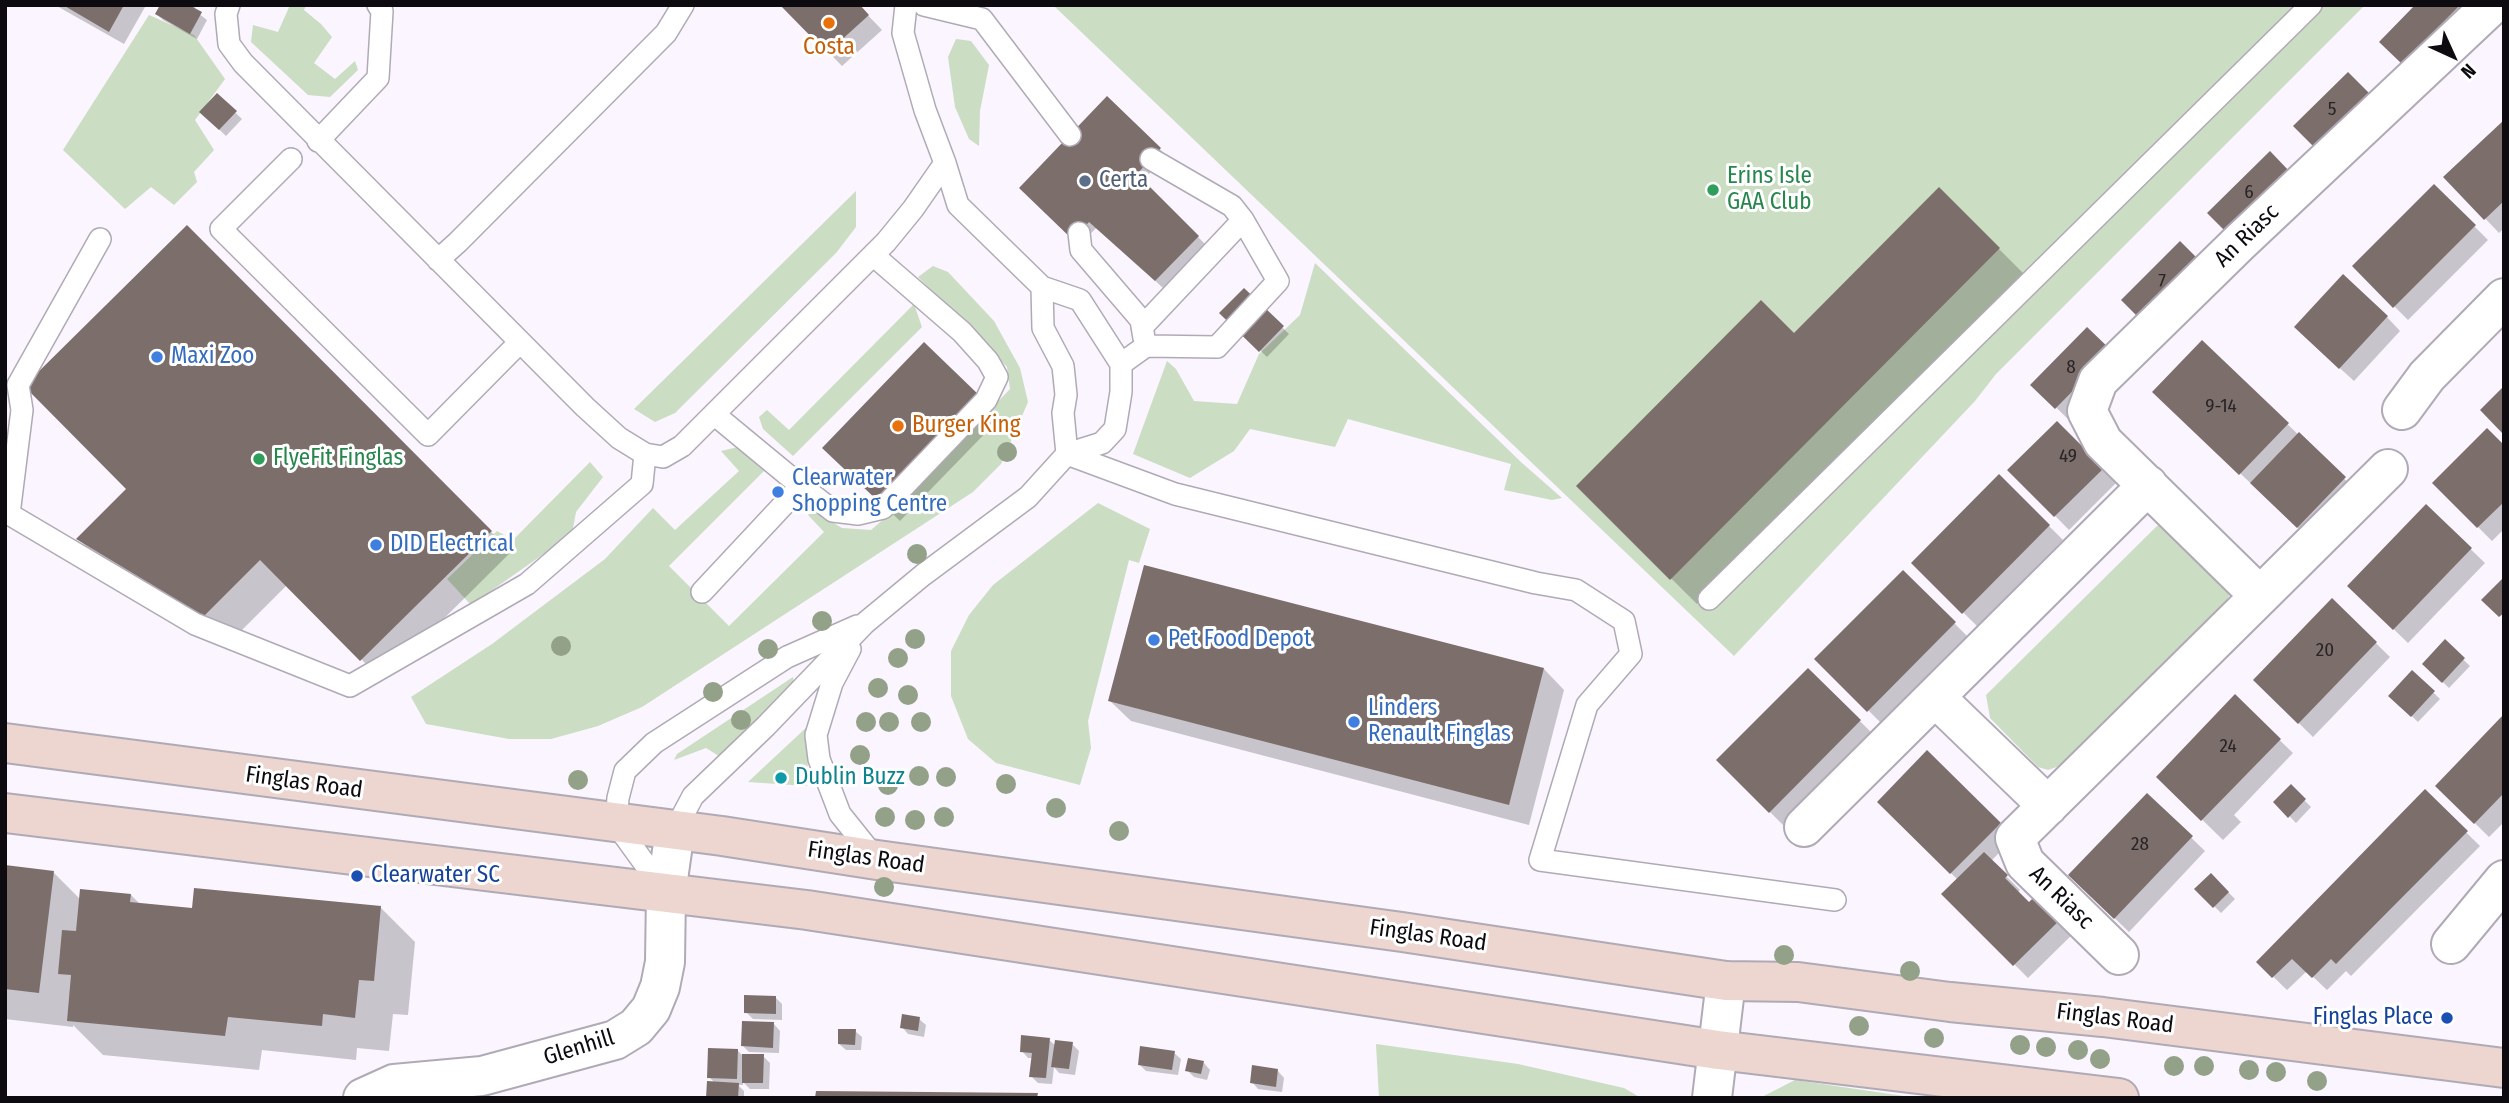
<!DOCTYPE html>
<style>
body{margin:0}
#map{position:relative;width:2509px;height:1103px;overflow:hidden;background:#faf5ff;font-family:"Fira Sans Condensed",sans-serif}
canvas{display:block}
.frame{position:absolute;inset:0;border:7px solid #0d0b0f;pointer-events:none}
.north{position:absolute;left:2418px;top:21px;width:70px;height:70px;-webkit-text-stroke:5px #fff;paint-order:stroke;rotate:135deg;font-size:19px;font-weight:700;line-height:28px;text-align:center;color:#0d0b0f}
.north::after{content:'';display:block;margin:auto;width:24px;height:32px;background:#0d0b0f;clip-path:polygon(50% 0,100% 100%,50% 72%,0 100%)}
</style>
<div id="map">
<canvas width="2509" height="1103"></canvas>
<div class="frame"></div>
<div class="north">N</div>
</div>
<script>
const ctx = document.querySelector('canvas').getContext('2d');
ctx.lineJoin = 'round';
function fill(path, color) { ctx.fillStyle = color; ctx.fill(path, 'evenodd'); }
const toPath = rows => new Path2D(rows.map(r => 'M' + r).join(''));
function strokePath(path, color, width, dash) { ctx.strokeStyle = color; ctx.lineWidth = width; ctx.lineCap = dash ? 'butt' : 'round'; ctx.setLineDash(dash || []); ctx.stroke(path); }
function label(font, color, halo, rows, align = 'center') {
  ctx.font = font + ' "Fira Sans Condensed",sans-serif'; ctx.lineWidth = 6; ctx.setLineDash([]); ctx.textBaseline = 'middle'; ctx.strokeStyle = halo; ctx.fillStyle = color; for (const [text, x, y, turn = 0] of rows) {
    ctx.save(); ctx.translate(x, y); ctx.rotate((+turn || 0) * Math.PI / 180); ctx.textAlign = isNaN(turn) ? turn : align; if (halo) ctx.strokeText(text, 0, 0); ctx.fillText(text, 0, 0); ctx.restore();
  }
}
const green = toPath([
 [290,5,306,5,304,10,321,24,332,37,314,63,335,79,355,61,358,70,330,97,308,95,251,42,253,25,278,32],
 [1053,5,2365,5,1996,374,1975,401,1734,656],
 [149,15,194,35,225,79,195,120,214,150,194,172,197,182,174,205,151,187,125,209,63,150],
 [956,39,971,41,989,65,980,111,979,146,969,139,955,107,948,57],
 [856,191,856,227,836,253,675,413,655,422,634,409],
 [1315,263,1522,463,1562,498,1552,500,1504,490,1511,464,1348,419,1335,447,1250,429,1234,451,1190,478,1133,454,1167,361,1176,369,1194,401,1237,404,1259,354,1300,315],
 [933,266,948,272,994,321,1020,368,1028,402,1001,464,973,492,642,707,598,726,551,739,509,739,426,724,411,697,492,644,605,559,653,508,675,530,739,471,721,451,738,447,764,471,669,566,729,626,824,532,808,515,813,511,842,528,871,530,898,507,1010,389,1007,367,918,277],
 [914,304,922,327,793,456,763,429,759,417,767,410,789,430],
 [590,462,603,477,576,512,572,534,471,605,447,579,497,531,513,540],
 [1098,503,1150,529,1139,563,1129,560,1088,721,1091,748,1080,785,996,763,968,739,951,696,951,651,969,615,993,585],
 [2170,522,2231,592,2224,606,2068,763,2048,770,2038,767,1990,718,1986,695,2157,526],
 [793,677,795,690,719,756,706,748,674,760,677,754],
 [809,725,807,786,748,782],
 [1376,1044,1518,1064,1624,1088,1641,1098,1379,1098],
 [1795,1080,1917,1098,1760,1098]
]);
const shadow = toPath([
 [55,5,143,5,145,7,124,44],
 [162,5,196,5,194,10,207,20,197,39,163,20,157,14],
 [782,5,863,5,861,8,882,30,842,66],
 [2417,5,2461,5,2474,19,2417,77,2382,42],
 [217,95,242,119,226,136,201,112],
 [1107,99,1167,156,1142,181,1218,257,1176,300,1097,227,1080,245],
 [2504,122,2504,228,2499,233,2446,177],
 [2434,186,2488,240,2408,320,2354,266],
 [1939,189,2025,275,1697,604,1578,486,1794,335],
 [187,227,511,552,382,680,287,585,231,641,104,565,79,539,129,489],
 [1244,290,1289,334,1267,357,1222,313],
 [2387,317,2400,331,2354,381,2310,341],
 [2202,342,2358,492,2312,541,2175,412],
 [2124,366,2070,421,2033,385],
 [979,398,1000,418,900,521,845,468],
 [2057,423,2116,483,2069,530,2010,470],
 [2504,448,2504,529,2492,541,2434,483],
 [1999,476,2063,540,1977,626,1913,563],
 [2426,506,2485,563,2408,643,2349,586],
 [1903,572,1968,637,1882,724,1817,659],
 [2332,600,2390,657,2313,737,2255,680],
 [2445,642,2470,666,2449,688,2424,664],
 [1544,669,1564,690,1529,825,1131,721,1110,701],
 [1808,670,1874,735,1784,826,1718,760],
 [2413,673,2440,699,2418,722,2391,696],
 [2235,697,2293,753,2234,815,2241,822,2223,840,2179,797],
 [2504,717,2504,822,2489,837,2437,786],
 [1927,753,2014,838,1991,861,2020,890,2017,893,2029,905,2079,928,2028,978,1944,894,1958,880,1879,802],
 [2291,787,2311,807,2296,823,2276,802],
 [2425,792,2480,846,2351,976,2346,971,2327,990,2307,971,2287,990,2258,962],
 [2147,795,2205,851,2129,932,2070,875],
 [5,867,53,872,81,900,131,895,140,904,193,909,381,908,415,942,408,1015,393,1014,389,1051,357,1048,356,1060,262,1050,259,1070,103,1055,73,1025,73,1027,5,1019],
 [2211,875,2235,899,2221,913,2197,889],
 [776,998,782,1004,782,1020,753,1019,746,1012],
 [919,1019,926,1025,924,1037,908,1034,902,1027],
 [774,1024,780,1031,779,1053,749,1052,742,1045],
 [855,1031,862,1037,861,1050,846,1050,839,1044],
 [1049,1040,1056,1046,1072,1044,1079,1051,1075,1075,1059,1073,1054,1067,1052,1084,1038,1083,1031,1076,1033,1058,1028,1058,1022,1051],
 [737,1050,743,1056,763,1056,770,1063,769,1089,750,1089,743,1082,743,1085,738,1085,744,1091,744,1098,708,1098,716,1084,709,1077],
 [1174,1053,1181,1059,1178,1075,1146,1071,1139,1064],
 [1204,1063,1210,1070,1207,1080,1194,1077,1187,1070],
 [1278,1071,1284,1078,1282,1092,1258,1089,1252,1082]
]);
const building = toPath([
 [63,5,124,5,109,32],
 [160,5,189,5,202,12,190,34,155,14],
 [780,5,860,5,869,15,827,53],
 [2415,5,2460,5,2402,64,2379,42],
 [2348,72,2371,95,2315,148,2293,126],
 [217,93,237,111,219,130,199,112],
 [1107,96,1161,148,1137,174,1199,236,1155,281,1089,222,1073,240,1019,188],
 [2504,120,2504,201,2484,220,2443,177],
 [2270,151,2291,173,2228,234,2207,213],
 [2434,184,2476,225,2393,308,2352,266],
 [1939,187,2000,248,1670,580,1576,486,1761,300,1794,333],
 [187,225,492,531,360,661,260,560,204,616,76,539,126,489,24,386],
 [2180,241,2202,263,2143,322,2121,300],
 [2343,274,2388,316,2339,369,2294,327],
 [1244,288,1284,326,1259,352,1219,313],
 [2087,327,2112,351,2055,409,2030,385],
 [2202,340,2289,423,2239,475,2152,392],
 [924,342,981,397,879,502,822,448],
 [2504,386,2504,435,2480,410],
 [2057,421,2104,468,2054,517,2007,470],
 [2487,428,2504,445,2504,502,2477,528,2432,483],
 [2299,432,2346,477,2297,528,2250,483],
 [1999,474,2050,525,1962,614,1911,563],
 [2426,504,2472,548,2393,630,2347,586],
 [1144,565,1544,668,1509,805,1108,701],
 [1903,570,1956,622,1867,712,1814,659],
 [2504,577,2504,613,2499,617,2481,600],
 [2332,598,2377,642,2298,724,2253,680],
 [2445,639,2465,658,2442,683,2422,664],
 [1808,668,1861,720,1769,813,1716,760],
 [2412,670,2435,691,2411,717,2388,696],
 [2235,694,2281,739,2201,821,2156,777],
 [2504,714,2504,793,2474,824,2435,786],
 [1927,750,2001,823,1950,874,1877,802],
 [2291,784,2306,799,2288,818,2273,802],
 [2425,789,2468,831,2336,964,2331,959,2312,978,2292,959,2272,978,2256,962],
 [2147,793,2193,836,2114,919,2068,875],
 [1984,852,2008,875,2005,878,2029,902,2042,889,2067,913,2013,966,1941,894],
 [5,865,54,871,39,993,5,989],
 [2211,873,2229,892,2213,908,2194,889],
 [194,888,381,906,374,981,359,980,355,1018,323,1014,322,1026,228,1017,225,1036,67,1021,71,975,58,974,62,930,76,931,80,889,131,894,130,902,192,908],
 [744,995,776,996,776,1014,744,1013],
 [902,1014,920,1017,918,1031,900,1028],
 [742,1021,774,1022,773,1048,741,1046],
 [838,1029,856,1029,855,1045,838,1044],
 [1021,1035,1050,1038,1046,1078,1029,1077,1032,1053,1020,1052],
 [1055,1040,1073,1042,1069,1069,1051,1067],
 [1140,1046,1175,1051,1172,1070,1138,1065],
 [708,1048,738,1049,737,1079,707,1078],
 [742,1054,764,1054,763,1083,742,1083],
 [1188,1058,1204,1061,1201,1074,1185,1071],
 [1252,1065,1278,1069,1276,1087,1250,1083],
 [707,1081,739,1083,738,1098,706,1098],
 [816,1091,1038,1093,1037,1098,815,1098]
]);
const service = toPath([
 [229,5,226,14,229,44,243,63,585,407,619,438,645,454,663,457,682,446,886,242,913,209,945,163,958,205,1042,287,1043,328,1063,366,1066,395,1063,413,1067,454,1028,497,923,575,865,623,766,726,693,796,675,830],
 [906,5,903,33,925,110,945,163],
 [924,5,982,19,1070,135],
 [318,141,378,78,382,11,378,5],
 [291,159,221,229,428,435,520,342],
 [1079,233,1081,250,1141,320,1144,338],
 [100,239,18,385,22,410,9,514,195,624,350,686,527,584,642,484,645,454],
 [438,260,458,242,666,33,683,5],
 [1042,287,1080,300,1121,364,1121,392,1115,429,1102,443,1067,454],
 [1142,327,1243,220],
 [1121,364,1146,346,1217,347,1278,281,1243,220,1232,206,1151,159],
 [1067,454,1175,494,1536,583,1576,590,1624,621,1631,654,1587,705,1540,860,1835,900],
 [801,486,833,511,858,514,883,508,986,400,997,377,988,361,962,332,873,255],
 [702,592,801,486,715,415],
 [1709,599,2311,5],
 [850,649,832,683,816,735,819,759,840,814,876,859],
 [666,893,616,824,618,798,625,771,654,743,787,657,857,626]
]);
const minor = toPath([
 [2402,410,2427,376,2504,298],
 [2260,596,2388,469],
 [1936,698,2048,806],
 [1804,827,2148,485],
 [2451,944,2504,880],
 [2119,955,2025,863,2015,838,2260,596,2103,442,2087,411,2098,381,2239,243,2492,5],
 [363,1098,394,1084,482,1076,615,1040,636,1027,651,1009,660,987,665,962,666,893,675,830],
 [1712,1098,1726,981]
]);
const secondary = toPath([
 [5,743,722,836,877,860,1402,932,1726,981,1798,982,1950,1002,2103,1017,2504,1068],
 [5,813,807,910,1718,1050,2119,1098]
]);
const trees = [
 [1007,452],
 [917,554],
 [822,621],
 [915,639],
 [561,646],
 [768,649],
 [898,658],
 [878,688],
 [713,692],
 [908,695],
 [741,720],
 [866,722],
 [889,722],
 [921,722],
 [860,755],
 [919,776],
 [946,777],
 [578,780],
 [1006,784],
 [888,785],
 [1056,808],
 [885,817],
 [944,817],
 [915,820],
 [1119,831],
 [884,887],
 [1784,955],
 [1910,971],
 [1859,1026],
 [1934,1038],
 [2020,1045],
 [2046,1047],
 [2078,1050],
 [2100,1059],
 [2174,1066],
 [2204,1066],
 [2249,1070],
 [2276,1072],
 [2317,1081]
];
const markers = [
 [829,23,7,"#e8710a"],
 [1085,181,7,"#5c6f8a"],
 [1713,190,7,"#2e9e5b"],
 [157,357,7,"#3f7fe0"],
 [898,426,7,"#e8710a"],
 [259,459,7,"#2e9e5b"],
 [778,492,7,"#3f7fe0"],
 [376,545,7,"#3f7fe0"],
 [1154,640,7,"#3f7fe0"],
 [1354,722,7,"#3f7fe0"],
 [781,778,7,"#0f9aa8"],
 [357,876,7,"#1a4fb4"],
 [2447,1018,7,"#1a4fb4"]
];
const numberNames = [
 ["5",2332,110],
 ["6",2249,193],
 ["7",2162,282],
 ["8",2071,368],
 ["9-14",2221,407],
 ["49",2068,457],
 ["20",2325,651],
 ["24",2228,747],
 ["28",2140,845]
];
const foodNames = [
 ["Costa",829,48],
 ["Burger King",912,426,"left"]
];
const leisureNames = [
 ["Erins Isle",1727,177],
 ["GAA Club",1727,203],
 ["FlyeFit Finglas",273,459]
];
const serviceNames = [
 ["Certa",1099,181]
];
const streetNames = [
 ["An Riasc",2247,236,-44],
 ["Finglas Road",304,783,8],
 ["Finglas Road",866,858,8],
 ["An Riasc",2061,898,44],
 ["Finglas Road",1428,936,8],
 ["Finglas Road",2115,1019,7],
 ["Glenhill",579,1048,-17]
];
const shopNames = [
 ["Maxi Zoo",171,357],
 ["Clearwater",792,479],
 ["Shopping Centre",792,505],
 ["DID Electrical",390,545],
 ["Pet Food Depot",1168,640],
 ["Linders",1368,709],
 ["Renault Finglas",1368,735]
];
const cultureNames = [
 ["Dublin Buzz",795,778]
];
const transitNames = [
 ["Clearwater SC",371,876],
 ["Finglas Place",2433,1018,"right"]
];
fill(green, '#cbddc2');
fill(shadow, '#0003');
fill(building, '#7c6f6b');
strokePath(service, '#b0aab6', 24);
strokePath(minor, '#b0aab6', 42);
strokePath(secondary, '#b0aab6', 42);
strokePath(service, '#fff', 21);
strokePath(minor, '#fff', 38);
strokePath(secondary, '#edd5d0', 38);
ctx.fillStyle = '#92a187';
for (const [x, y] of trees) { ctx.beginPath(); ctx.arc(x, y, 10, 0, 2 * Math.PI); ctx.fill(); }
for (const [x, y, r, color] of markers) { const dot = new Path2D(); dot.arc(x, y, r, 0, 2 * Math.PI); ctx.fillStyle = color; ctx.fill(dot); strokePath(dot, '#fff', 2.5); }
label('19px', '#292426', null, numberNames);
label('23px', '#c56008', '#fff', foodNames);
label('23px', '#27864d', '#fff', leisureNames, 'left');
label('23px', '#4e5e75', '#fff', serviceNames, 'left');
label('23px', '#0d0b0f', '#fff', streetNames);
label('23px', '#366cbe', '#fff', shopNames, 'left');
label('23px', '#0d838f', '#fff', cultureNames, 'left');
label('23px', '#164399', '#fff', transitNames, 'left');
</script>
